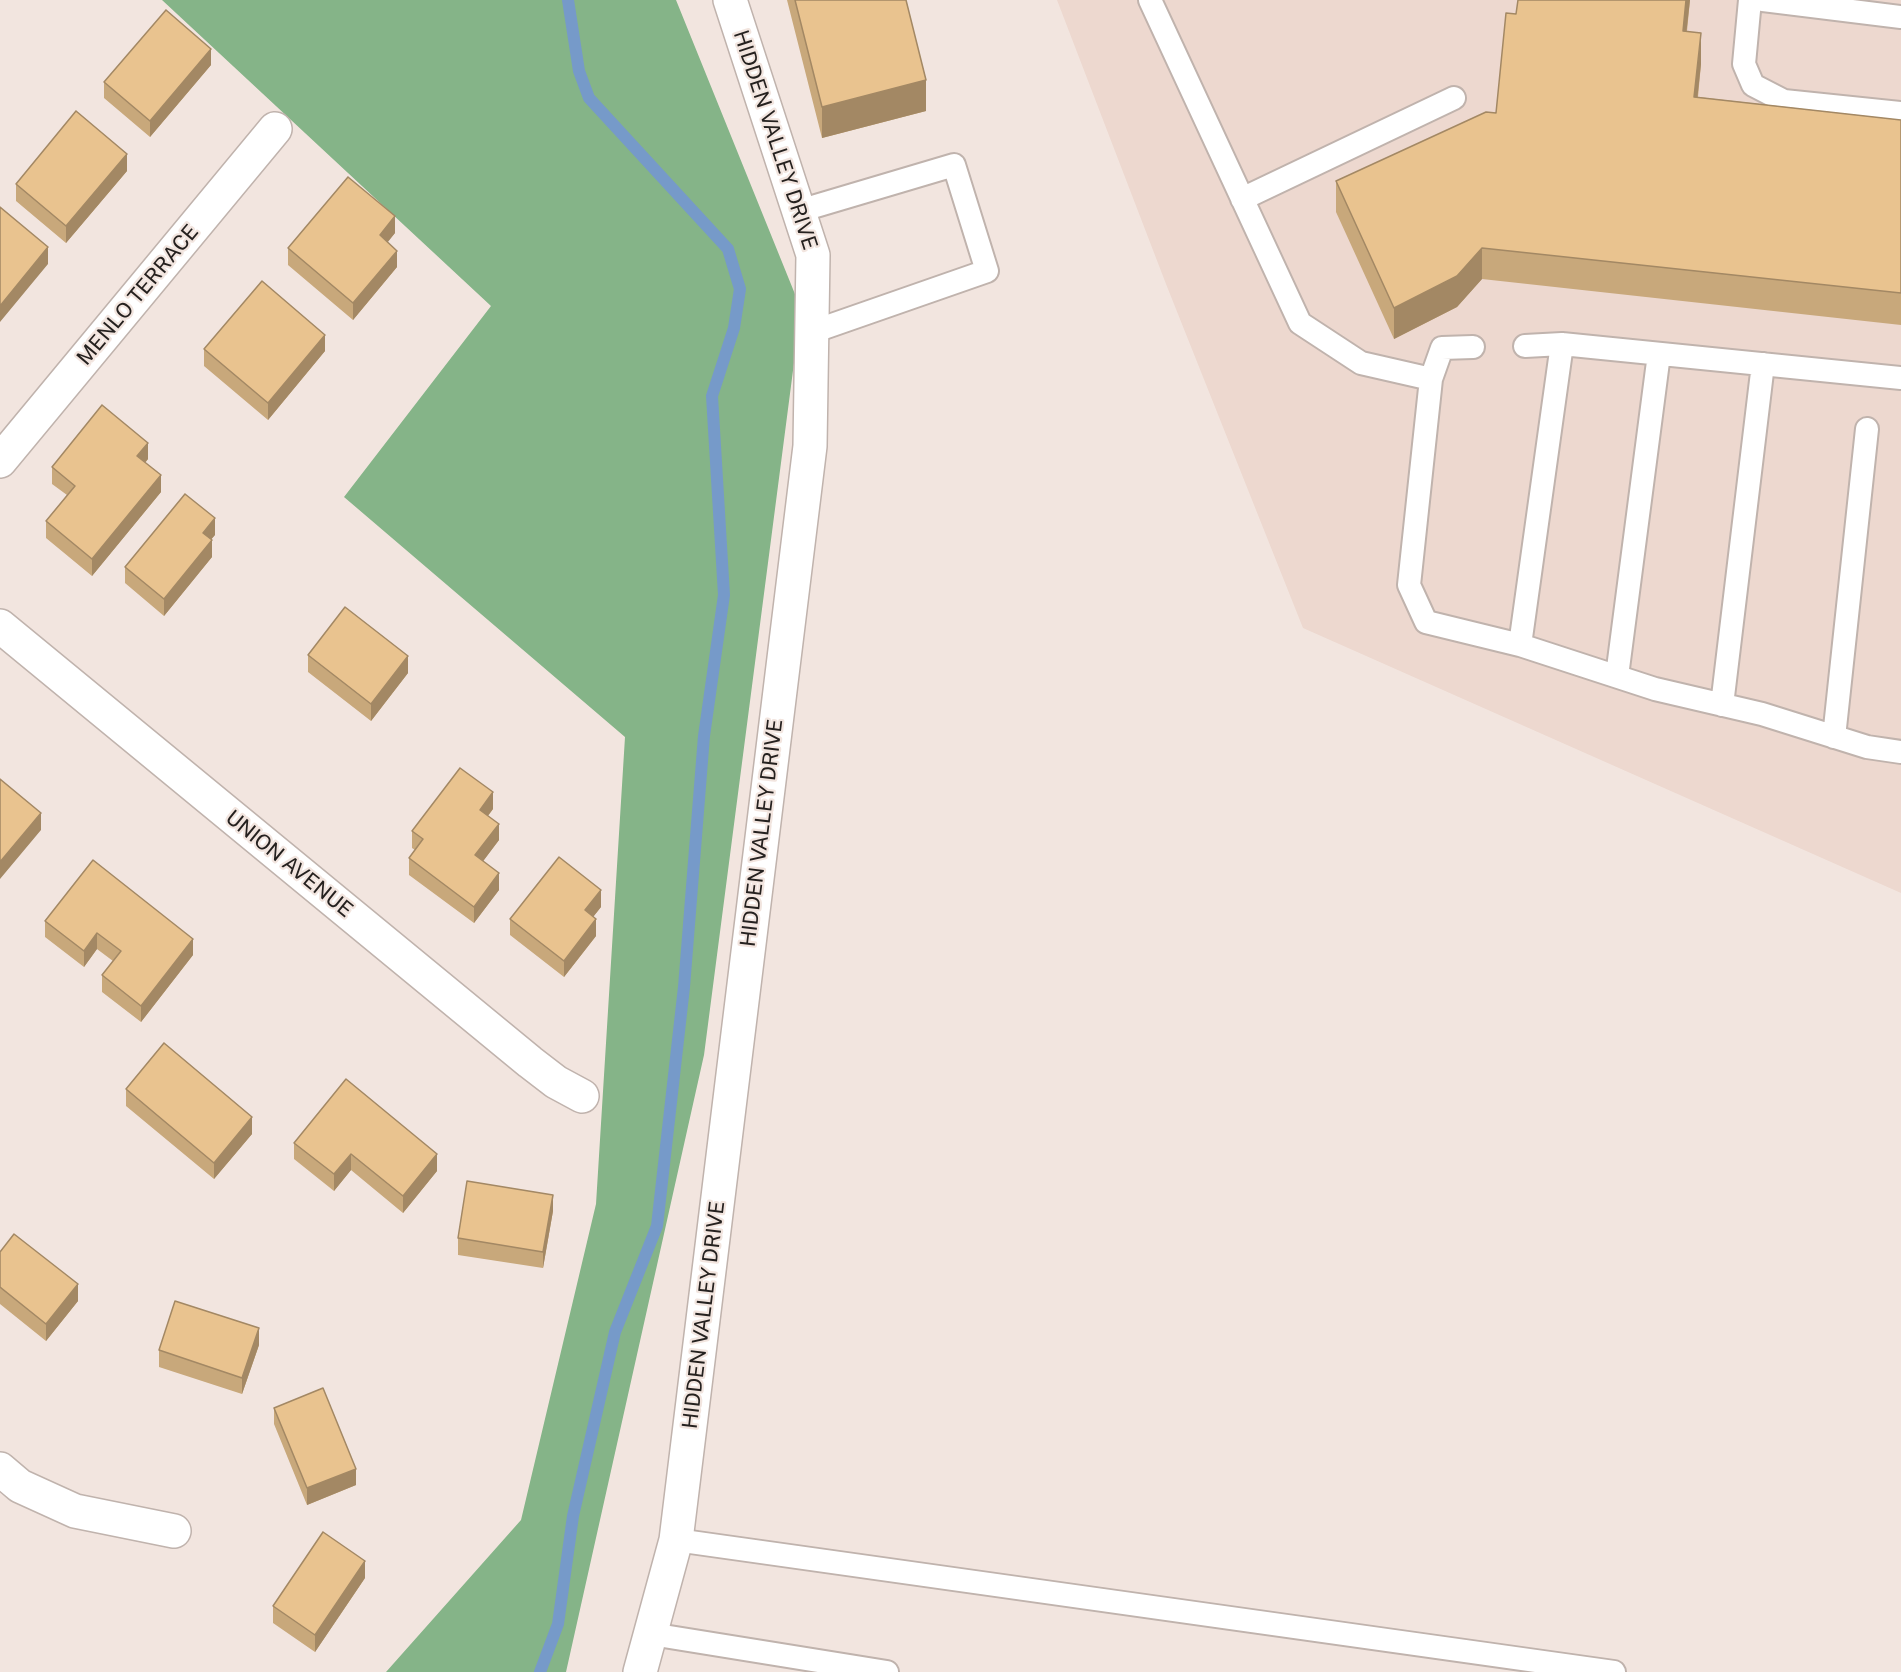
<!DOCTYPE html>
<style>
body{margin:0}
canvas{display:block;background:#f2e5df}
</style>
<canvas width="1901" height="1672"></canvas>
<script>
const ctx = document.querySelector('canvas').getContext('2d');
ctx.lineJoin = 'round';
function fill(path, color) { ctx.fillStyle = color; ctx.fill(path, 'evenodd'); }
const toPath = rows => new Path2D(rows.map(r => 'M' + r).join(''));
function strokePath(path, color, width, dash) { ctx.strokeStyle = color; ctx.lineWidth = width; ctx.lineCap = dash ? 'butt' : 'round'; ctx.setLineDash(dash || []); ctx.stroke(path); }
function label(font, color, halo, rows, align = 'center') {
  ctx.font = font + ' "Public Sans",sans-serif'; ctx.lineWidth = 4.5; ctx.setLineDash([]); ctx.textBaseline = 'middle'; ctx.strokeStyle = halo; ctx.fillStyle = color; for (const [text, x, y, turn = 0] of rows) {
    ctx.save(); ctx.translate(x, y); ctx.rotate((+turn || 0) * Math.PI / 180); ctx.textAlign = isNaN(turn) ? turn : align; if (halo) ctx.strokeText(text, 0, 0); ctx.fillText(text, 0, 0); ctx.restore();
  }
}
const built = toPath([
 [1057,0,1901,0,1901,893,1303,628,1166,284]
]);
const forest = toPath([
 [162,0,676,0,801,309,704,1055,566,1672,386,1672,521,1520,596,1204,625,737,344,497,491,306]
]);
const stream = toPath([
 [540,1672,558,1624,573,1516,615,1332,657,1226,684,987,704,736,724,595,712,396,734,328,740,289,728,249,589,98,579,71,568,0]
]);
const lane = toPath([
 [1150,0,1300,323,1361,363,1431,379],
 [1750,0,1744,64,1753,85,1784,101,1901,113],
 [1763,0,1901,17],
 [1242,199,1454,98],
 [799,211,954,165,987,271,812,332],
 [1525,346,1562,344,1901,378],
 [1473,347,1442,348,1431,379,1409,585,1426,622,1520,645,1655,689,1762,714,1867,747,1901,752],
 [1520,645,1562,344],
 [1617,676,1659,354],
 [1722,705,1763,364],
 [1834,737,1867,429],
 [676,1540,1614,1672],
 [651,1634,887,1672]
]);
const street = toPath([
 [0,461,275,129],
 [0,626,530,1062,556,1082,582,1096],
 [0,1469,20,1486,75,1511,174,1531],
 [640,1672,676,1540,810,446,813,255,730,0]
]);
const wall = toPath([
 [787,0,906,0,926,111,822,138],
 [1518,0,1690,0,1687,31,1701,64,1698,97,1901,120,1901,325,1482,279,1457,307,1394,339,1336,212,1336,181,1496,113,1516,14],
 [211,65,150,137,104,98,104,82],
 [127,171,66,243,16,201,16,184],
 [395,233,387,242,397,267,353,320,288,265,288,248],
 [204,349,325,351,268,420,204,366],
 [148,459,145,463,161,492,92,576,46,538,46,521,67,495,52,484,52,467],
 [215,535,211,539,212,557,164,616,125,583,125,567],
 [308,655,408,673,371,721,308,672],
 [493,809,488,816,499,840,483,861,499,890,474,923,409,875,409,858,415,850,412,848,412,831],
 [601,907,593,917,596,936,564,977,510,935,510,919],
 [45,921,193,955,141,1022,102,992,102,975,113,961,97,949,84,967,45,937],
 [126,1089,252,1134,214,1179,126,1106],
 [294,1143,437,1171,403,1213,351,1170,334,1191,294,1159],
 [553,1211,543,1268,458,1255,458,1238],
 [0,1252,78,1301,46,1341,0,1304],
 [259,1345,242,1394,159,1367,159,1350],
 [274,1408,356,1485,307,1505,274,1424],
 [365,1578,315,1652,273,1623,273,1606]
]);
const shadedWall = toPath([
 [1686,0,1690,0,1683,62,1683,31],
 [1701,33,1701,64,1694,129,1694,97],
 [211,49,211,65,150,137,150,121],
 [926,80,926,111,822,138,822,107],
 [127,154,127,171,66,243,66,226],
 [395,216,395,233,380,252,380,235],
 [48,247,48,264,0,322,0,306],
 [1482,248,1482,279,1457,307,1394,339,1394,308],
 [397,251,397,267,353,320,353,303],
 [325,335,325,351,268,420,268,403],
 [148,443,148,459,137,472,137,456],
 [161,475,161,492,92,576,92,559],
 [215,518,215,535,203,549,203,533],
 [212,540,212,557,164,616,164,599],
 [408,656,408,673,371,721,371,704],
 [493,792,493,809,480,826,480,810],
 [41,813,41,830,0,879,0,862],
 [499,824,499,840,475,872,475,855],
 [499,873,499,890,474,923,474,907],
 [601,890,601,907,585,927,585,910],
 [596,919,596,936,564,977,564,961],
 [97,933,97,949,84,967,84,951],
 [193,939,193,955,141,1022,141,1006],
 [252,1117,252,1134,214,1179,214,1163],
 [351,1154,351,1170,334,1191,334,1174],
 [437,1154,437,1171,403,1213,403,1196],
 [553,1195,553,1211,543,1268,543,1252],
 [78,1284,78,1301,46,1341,46,1324],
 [259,1328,259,1345,242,1394,242,1378],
 [356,1469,356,1485,307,1505,307,1488],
 [365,1561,365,1578,315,1652,315,1635]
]);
const building = toPath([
 [795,0,906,0,926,80,822,107,795,0],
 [1518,0,1686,0,1683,31,1701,33,1694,97,1901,120,1901,293,1482,248,1457,276,1394,308,1336,181,1486,112,1496,113,1506,13,1516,14,1518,0],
 [166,10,211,49,150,121,104,82,166,10],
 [76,111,127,154,66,226,16,184,76,111],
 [348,177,395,216,380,235,397,251,353,303,288,248,348,177],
 [0,207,48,247,0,306,0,207],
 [262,281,325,335,268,403,204,349,262,281],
 [102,405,148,443,137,456,161,475,92,559,46,521,75,486,52,467,102,405],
 [185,494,215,518,203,533,212,540,164,599,125,567,185,494],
 [345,607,408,656,371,704,308,655,345,607],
 [460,768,493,792,480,810,499,824,475,855,499,873,474,907,409,858,423,839,412,831,460,768],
 [0,779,41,813,0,862,0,779],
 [559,857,601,890,585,910,596,919,564,961,510,919,559,857],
 [93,860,193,939,141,1006,102,975,121,951,97,933,84,951,45,921,93,860],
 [164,1043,252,1117,214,1163,126,1089,164,1043],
 [346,1079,437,1154,403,1196,351,1154,334,1174,294,1143,346,1079],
 [467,1181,553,1195,543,1252,458,1238,467,1181],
 [14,1234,78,1284,46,1324,0,1287,0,1252,14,1234],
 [175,1301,259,1328,242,1378,159,1350,175,1301],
 [323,1388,356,1469,307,1488,274,1408,323,1388],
 [323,1532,365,1561,315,1635,273,1606,323,1532]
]);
const streetNames = [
 ["HIDDEN VALLEY DRIVE",775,140,72],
 ["MENLO TERRACE",138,295,-50],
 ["HIDDEN VALLEY DRIVE",762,833,-83],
 ["UNION AVENUE",289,864,39],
 ["HIDDEN VALLEY DRIVE",704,1315,-83]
];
fill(built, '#edd8cf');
fill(forest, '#85b488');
strokePath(stream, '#769ac9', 12);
strokePath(lane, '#c0b3ad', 26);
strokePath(street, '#c0b3ad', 36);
strokePath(lane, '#fff', 22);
strokePath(street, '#fff', 33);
fill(wall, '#c8a87b');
fill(shadedWall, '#a38864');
fill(building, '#e9c38f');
strokePath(building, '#a38864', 1.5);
label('21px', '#25211f', '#f2e5df', streetNames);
</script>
